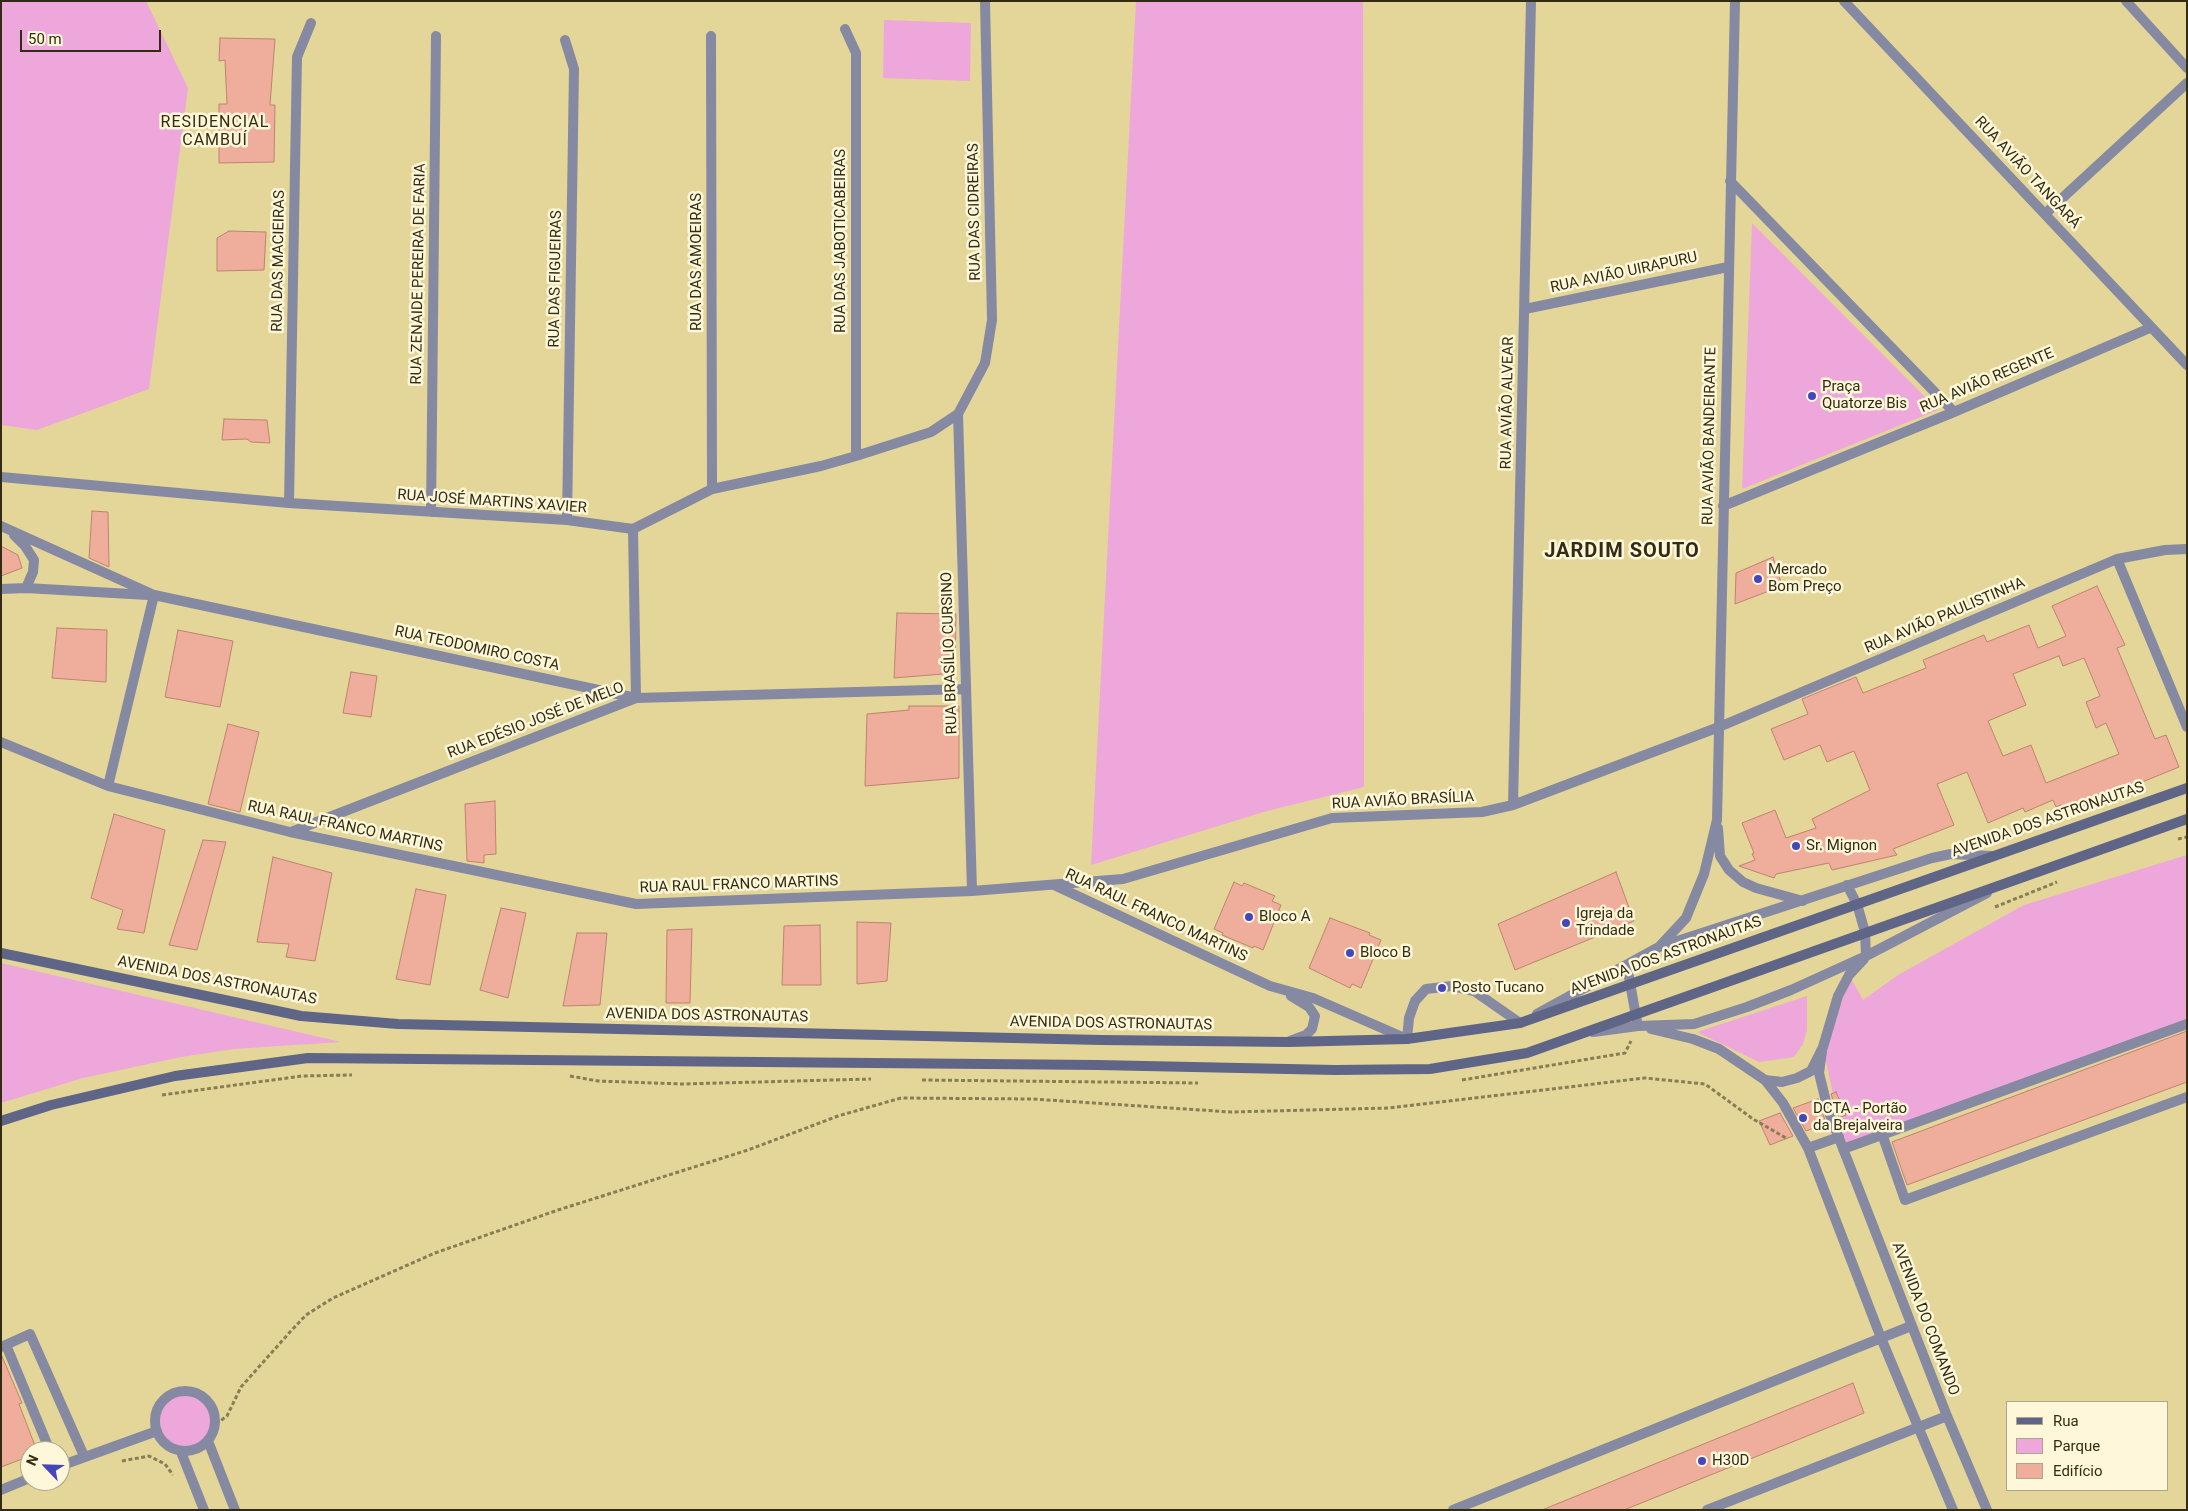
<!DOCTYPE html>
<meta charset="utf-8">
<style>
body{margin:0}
#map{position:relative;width:2188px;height:1511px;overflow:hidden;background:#e4d699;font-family:Roboto,sans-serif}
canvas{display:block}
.frame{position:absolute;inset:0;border:2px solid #322c14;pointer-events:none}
.legend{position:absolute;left:2006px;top:1401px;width:162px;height:90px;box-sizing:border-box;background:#fef7d9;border:1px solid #aca68a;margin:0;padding:6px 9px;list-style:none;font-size:15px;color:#322c14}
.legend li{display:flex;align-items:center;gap:10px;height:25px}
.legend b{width:25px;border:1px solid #aca68a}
.north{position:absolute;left:20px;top:1441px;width:50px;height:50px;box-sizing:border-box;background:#fef7d9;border:1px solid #aca68a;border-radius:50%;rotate:294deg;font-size:14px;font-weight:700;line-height:20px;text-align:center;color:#322c14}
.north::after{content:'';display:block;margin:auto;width:18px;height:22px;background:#4546bb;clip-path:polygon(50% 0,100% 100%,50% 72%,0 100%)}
.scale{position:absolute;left:20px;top:30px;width:141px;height:22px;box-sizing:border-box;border:2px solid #322c14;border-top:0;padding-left:6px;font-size:15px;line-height:18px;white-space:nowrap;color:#322c14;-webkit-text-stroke:4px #fef7d9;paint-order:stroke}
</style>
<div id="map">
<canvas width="2188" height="1511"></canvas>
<div class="frame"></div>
<ul class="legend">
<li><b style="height:6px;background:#5f6587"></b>Rua</li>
<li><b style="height:14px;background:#eda7db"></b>Parque</li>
<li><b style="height:14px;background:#eeae9b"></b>Edifício</li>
</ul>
<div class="north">N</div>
<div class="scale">50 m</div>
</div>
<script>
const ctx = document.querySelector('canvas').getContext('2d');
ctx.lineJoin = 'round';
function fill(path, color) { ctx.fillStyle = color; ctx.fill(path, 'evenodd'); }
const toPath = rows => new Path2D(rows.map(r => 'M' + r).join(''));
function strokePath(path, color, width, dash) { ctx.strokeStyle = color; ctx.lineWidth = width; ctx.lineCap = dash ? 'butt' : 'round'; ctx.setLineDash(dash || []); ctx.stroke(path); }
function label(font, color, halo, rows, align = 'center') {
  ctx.font = font + ' Roboto,sans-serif'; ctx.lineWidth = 5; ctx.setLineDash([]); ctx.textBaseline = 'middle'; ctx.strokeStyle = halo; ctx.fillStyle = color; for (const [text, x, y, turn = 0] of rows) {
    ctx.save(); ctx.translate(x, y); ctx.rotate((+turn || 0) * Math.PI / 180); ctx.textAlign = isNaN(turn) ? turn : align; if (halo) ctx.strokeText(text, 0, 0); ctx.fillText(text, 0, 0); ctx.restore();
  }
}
const green = toPath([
 [1,1,146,1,188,88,149,389,37,430,1,425],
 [1136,1,1363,1,1364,787,1267,811,1091,865],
 [884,20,971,23,970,81,883,78],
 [1752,223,1938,410,1742,489],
 [2187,855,2187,1019,1844,1146,1823,1047,1851,978,1863,1000,1898,975,2024,905],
 [1,963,341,1042,234,1049,181,1057,83,1078,1,1103],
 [1807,996,1807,1030,1803,1044,1794,1057,1759,1062,1697,1032],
 '160 1421a26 26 0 1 1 52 0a26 26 0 1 1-52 0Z'
]);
const building = toPath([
 [220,38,275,39,270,105,275,105,274,162,219,163,219,104,227,104,225,60,219,61,220,38],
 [229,231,266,232,264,270,217,271,217,238,229,231],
 [224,419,267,420,270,443,251,442,247,439,222,440,224,419],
 [92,511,108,512,109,567,89,558,92,511],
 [1,546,18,555,22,568,1,576,1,546],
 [1773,557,1782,586,1735,604,1736,573,1773,557],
 [2097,586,2125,645,2117,648,2155,739,2166,735,2179,767,2064,814,2061,805,2056,807,2053,800,2025,812,2023,808,1988,823,1967,772,1937,784,1954,825,1893,849,1897,855,1832,870,1829,863,1776,874,1774,878,1739,866,1755,860,1752,854,1754,853,1742,823,1775,810,1786,838,1816,828,1812,819,1870,790,1854,751,1827,762,1820,745,1784,760,1771,729,1808,714,1802,699,1856,677,1863,693,1926,668,1923,660,1984,635,1987,642,2029,625,2038,648,2066,636,2052,606,2097,586],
 [2059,656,2063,666,2084,658,2100,696,2086,702,2096,728,2106,723,2119,754,2046,783,2031,745,2003,756,1988,721,2026,705,2013,674,2059,656],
 [897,613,956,614,955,673,894,678,897,613],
 [57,628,107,630,106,682,52,678,57,628],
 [178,630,233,641,220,707,165,697,178,630],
 [351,672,377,676,371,717,343,713,351,672],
 [909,706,959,706,959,778,865,786,867,714,909,710,909,706],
 [228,724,259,732,240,812,208,804,228,724],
 [495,801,496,854,484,855,484,863,467,861,465,804,495,801],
 [114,814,165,830,144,933,117,929,123,910,91,898,114,814],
 [203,840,226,842,197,950,169,945,203,840],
 [273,857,332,873,315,961,286,957,289,944,257,942,273,857],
 [1616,872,1634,921,1515,970,1498,924,1616,872],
 [1234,882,1242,886,1244,883,1275,896,1272,901,1281,905,1263,950,1254,946,1253,948,1222,935,1223,933,1214,929,1234,882],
 [416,889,446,895,430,985,396,979,416,889],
 [501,908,526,913,508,998,480,990,501,908],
 [1330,918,1370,933,1369,935,1381,940,1361,988,1352,984,1350,988,1309,968,1330,918],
 [857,922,891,923,887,981,857,984,857,922],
 [820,925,821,985,782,985,784,926,820,925],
 [692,929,690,1003,666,1003,667,930,692,929],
 [577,933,607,933,600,1005,563,1006,577,933],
 [2187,1031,2187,1082,1907,1185,1892,1142,2187,1031],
 [1836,1092,1846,1115,1839,1118,1831,1094,1836,1092],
 [1818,1099,1826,1123,1806,1131,1793,1108,1818,1099],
 [1780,1113,1793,1136,1770,1145,1759,1121,1780,1113],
 [1,1354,22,1403,19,1404,37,1451,30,1451,30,1456,1,1467,1,1354],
 [1853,1383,1864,1413,1624,1510,1542,1510,1853,1383]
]);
const path = toPath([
 [2178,839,2187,837],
 [1995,907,2057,882],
 [570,1076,598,1081,682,1084,871,1079],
 [922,1080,1198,1083],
 [1462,1080,1625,1053,1631,1041],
 [162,1095,302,1076,352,1075],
 [216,1424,227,1416,241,1387,290,1332,306,1315,333,1298,435,1253,558,1210,748,1150,838,1116,901,1098,1033,1099,1231,1112,1389,1108,1645,1078,1705,1084,1753,1119,1786,1138],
 [122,1461,149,1456,165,1464,173,1475]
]);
const service = toPath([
 [1407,1039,1409,1018,1415,1001,1426,989,1452,986,1474,991,1520,1023],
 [1822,1051,1819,1073,1828,1110,1947,1416,1987,1510],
 [1765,1080,1783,1103,1808,1148,1881,1338,1953,1510],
 [1882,1134,1905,1200,2187,1097],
 [1808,1148,1839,1137],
 [1843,1149,2187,1024],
 [6,1345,50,1451],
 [1,1347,30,1334,84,1456],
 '155 1421a30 30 0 1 1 60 0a30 30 0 1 1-60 0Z',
 [208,1441,235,1510],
 [181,1452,204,1510],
 [60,1466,157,1431],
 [1,1490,30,1478],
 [1453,1510,1911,1326],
 [1707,1510,1947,1416]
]);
const minor = toPath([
 [1844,1,2187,365],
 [2126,1,2187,68],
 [845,29,856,53,856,456],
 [711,36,712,489],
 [565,40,574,69,567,520],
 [1730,181,1954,412],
 [2045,214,2187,83],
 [1525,309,1728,267],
 [1,477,289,503,567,520,633,529,712,489,821,466,856,456,931,432,958,414],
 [289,503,297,57,311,23],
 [1723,506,1954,412,2150,328],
 [431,512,436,36],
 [1,526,154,595,636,698,966,689],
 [14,535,25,546,34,560,33,572,26,588],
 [2117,559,2187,727],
 [1,589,26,588,148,595],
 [1,742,108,786,290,832,636,904,972,891,1123,879,1332,818,1482,812,1513,805,1719,727,2117,559,2165,550,2187,549],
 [108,786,154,595],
 [1513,805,1531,1],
 [1718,828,1720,856,1729,870,1743,882,1756,888,1803,901],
 [291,832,636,698,633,529],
 [1054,885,1270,986,1313,998,1407,1039],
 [1847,885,1857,904,1865,932,1866,956],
 [972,891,958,414,985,363,992,320,985,1],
 [1659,947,1686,918,1704,874,1717,820,1735,1],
 [1627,966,1637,1022],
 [1537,1014,1659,947,1932,858,1951,854,1992,856],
 [1651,1029,1693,1039,1719,1049,1765,1080,1782,1082,1797,1078,1811,1071,1823,1047,1838,996,1849,975,1864,959],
 [1593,1032,1638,1026,1694,1024,1747,1007,1791,990,1866,956,1987,893],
 [1290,1041,1306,1035,1312,1029,1315,1016,1309,1007,1291,996]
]);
const secondary = toPath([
 [1,953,301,1016,398,1024,1101,1040,1289,1042,1407,1039,1520,1023,2187,788],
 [1,1121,51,1105,175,1076,308,1058,1098,1065,1335,1070,1430,1069,1527,1053,2187,819]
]);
const markers = [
 [1812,396,5,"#4546bb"],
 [1758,579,5,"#4546bb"],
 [1796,846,5,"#4546bb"],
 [1249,917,5,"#4546bb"],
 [1566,923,5,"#4546bb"],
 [1350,953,5,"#4546bb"],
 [1442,988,5,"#4546bb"],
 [1803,1118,5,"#4546bb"],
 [1702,1461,5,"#4546bb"]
];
const streetNames = [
 ["RUA AVIÃO TANGARÁ",2027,173,47],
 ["RUA DAS CIDREIRAS",975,212,-91],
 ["RUA DAS JABOTICABEIRAS",841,241,-90],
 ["RUA DAS MACIEIRAS",279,261,-89],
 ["RUA DAS AMOEIRAS",697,262,-90],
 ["RUA AVIÃO UIRAPURU",1624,273,-12],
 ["RUA ZENAIDE PEREIRA DE FARIA",419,274,-89],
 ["RUA DAS FIGUEIRAS",556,279,-89],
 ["RUA AVIÃO REGENTE",1987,381,-23],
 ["RUA AVIÃO ALVEAR",1508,403,-89],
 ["RUA AVIÃO BANDEIRANTE",1710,436,-89],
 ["RUA JOSÉ MARTINS XAVIER",492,502,4],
 ["RUA AVIÃO PAULISTINHA",1945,616,-23],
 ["RUA TEODOMIRO COSTA",477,649,12],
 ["RUA BRASÍLIO CURSINO",950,653,-92],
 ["RUA EDÉSIO JOSÉ DE MELO",536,721,-21],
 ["RUA AVIÃO BRASÍLIA",1403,801,-3],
 ["AVENIDA DOS ASTRONAUTAS",2048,820,-19],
 ["RUA RAUL FRANCO MARTINS",345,827,12],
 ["RUA RAUL FRANCO MARTINS",739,885,-2],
 ["RUA RAUL FRANCO MARTINS",1156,916,25],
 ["AVENIDA DOS ASTRONAUTAS",1666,956,-20],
 ["AVENIDA DOS ASTRONAUTAS",217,981,11],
 ["AVENIDA DOS ASTRONAUTAS",707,1016,1],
 ["AVENIDA DOS ASTRONAUTAS",1111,1024,1],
 ["AVENIDA DO COMANDO",1925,1319,69]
];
const poiNames = [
 ["Praça",1822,387],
 ["Quatorze Bis",1822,404],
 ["Mercado",1768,570],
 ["Bom Preço",1768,587],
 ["Sr. Mignon",1806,846],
 ["Igreja da",1576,914],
 ["Trindade",1576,931],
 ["Bloco A",1259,917],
 ["Bloco B",1360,953],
 ["Posto Tucano",1452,988],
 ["DCTA - Portão",1813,1109],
 ["da Brejalveira",1813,1126],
 ["H30D",1712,1461]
];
const neighbourhoodNames = [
 ["RESIDENCIAL",215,123],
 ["CAMBUÍ",215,141]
];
const districtNames = [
 ["JARDIM SOUTO",1622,552]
];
fill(green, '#eda7db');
fill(building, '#eeae9b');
strokePath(building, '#be8270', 1);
strokePath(path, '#887e54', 3, [4, 2.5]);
strokePath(service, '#8589a1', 10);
strokePath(minor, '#8589a1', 10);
strokePath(secondary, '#5f6587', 10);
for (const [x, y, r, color] of markers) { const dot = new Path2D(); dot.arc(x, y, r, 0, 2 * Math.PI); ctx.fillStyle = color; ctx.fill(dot); strokePath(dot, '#fef7d9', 2); }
label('15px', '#322c14', '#fef7d9', streetNames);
label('15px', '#322c14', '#fef7d9', poiNames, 'left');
ctx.letterSpacing = '1px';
label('16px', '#322c14', '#fef7d9', neighbourhoodNames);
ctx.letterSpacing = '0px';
ctx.letterSpacing = '1px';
label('bold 20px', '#322c14', '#fef7d9', districtNames);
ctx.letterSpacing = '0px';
</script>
